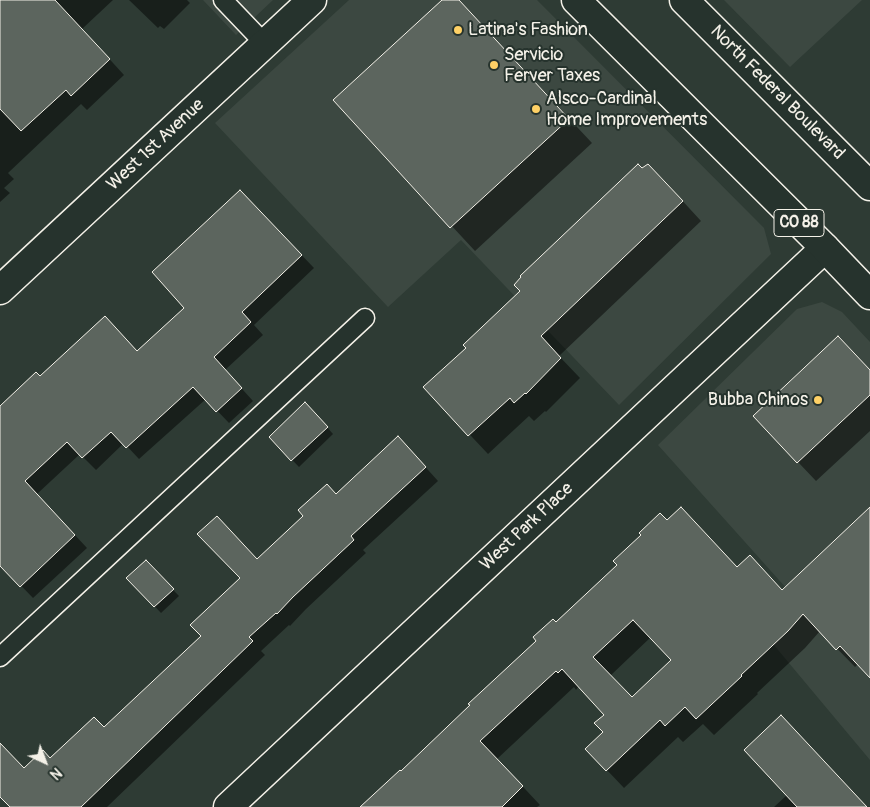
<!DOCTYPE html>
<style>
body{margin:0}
#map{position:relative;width:870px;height:807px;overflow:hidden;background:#2e3b34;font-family:Pangolin,sans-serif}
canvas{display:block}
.north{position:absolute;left:20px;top:737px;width:50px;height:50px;-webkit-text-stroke:4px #26332d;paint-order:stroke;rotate:137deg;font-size:14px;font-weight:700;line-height:20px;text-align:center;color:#f4f1e8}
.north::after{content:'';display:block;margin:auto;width:18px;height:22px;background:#f4f1e8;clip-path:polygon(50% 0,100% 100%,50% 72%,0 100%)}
</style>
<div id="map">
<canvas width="870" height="807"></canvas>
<div class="north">N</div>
</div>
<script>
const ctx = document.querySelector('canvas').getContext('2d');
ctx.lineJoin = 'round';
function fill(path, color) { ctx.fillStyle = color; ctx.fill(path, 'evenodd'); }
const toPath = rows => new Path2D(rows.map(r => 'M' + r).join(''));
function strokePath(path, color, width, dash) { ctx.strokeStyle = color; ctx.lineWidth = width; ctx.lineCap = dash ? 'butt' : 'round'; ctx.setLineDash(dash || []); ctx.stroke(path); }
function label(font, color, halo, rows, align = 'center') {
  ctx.font = font + ' Pangolin,sans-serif'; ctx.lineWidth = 4; ctx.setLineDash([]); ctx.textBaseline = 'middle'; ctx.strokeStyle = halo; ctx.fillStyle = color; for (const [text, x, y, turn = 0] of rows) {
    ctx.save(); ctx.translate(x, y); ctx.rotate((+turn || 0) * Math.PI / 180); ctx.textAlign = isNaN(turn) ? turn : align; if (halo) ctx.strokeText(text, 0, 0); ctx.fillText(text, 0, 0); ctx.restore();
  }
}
const built = toPath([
 [203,0,273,0,236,35],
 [349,0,537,0,764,228,771,254,619,405,461,240,388,307,215,123],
 [724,0,862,0,790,67],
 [822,302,842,312,870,342,870,760,763,632,796,599,658,445,797,309]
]);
const shadow = toPath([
 [0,0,113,0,82,29,124,75,87,110,81,104,8,173,14,179,4,188,10,193,0,202],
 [129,0,187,0,190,3,164,29,160,26,158,28],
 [444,0,458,0,592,143,475,251,335,100],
 [667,184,701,221,559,356,580,378,546,412,545,411,534,421,529,416,488,454,425,387],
 [253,204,314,268,254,325,263,335,225,370,253,401,229,423,206,399,139,459,124,443,96,470,80,454,37,494,87,548,33,598,0,564,0,422,40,378,138,352,185,308],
 [870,371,870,431,816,481,798,462],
 [312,410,333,434,299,467,270,437],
 [411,451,438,481,363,550,366,553,306,609,290,626,289,625,261,651,265,655,107,807,11,807,0,795,0,744,24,769,50,759,104,729,203,636,242,578,258,560,336,495],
 [870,509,870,676,858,664,855,667,820,631,805,648,757,693,758,694,714,735,703,724,683,742,678,737,624,788,587,749,604,732,606,715,579,686,576,690,574,687,497,759,540,805,537,807,378,807,401,773,556,623,667,522,737,568,767,574,783,591],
 [651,637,673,660,632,698,610,676],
 [146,562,179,596,161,613,128,578],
 [787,795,867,807,774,807]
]);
const building = toPath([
 [0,0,55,0,110,59,71,96,66,90,21,131,0,109,0,0],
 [442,0,459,0,569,119,450,228,333,100,442,0],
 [638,164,642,168,648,164,683,201,541,336,561,358,526,394,525,393,514,403,510,398,468,436,423,387,466,348,463,345,520,291,514,285,521,277,520,276,638,164],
 [240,190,302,255,242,312,251,322,214,357,242,388,216,412,193,387,126,448,111,432,82,458,67,442,25,481,75,535,20,587,0,566,0,406,36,372,40,376,105,316,137,351,184,308,152,272,240,190],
 [838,336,870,370,870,395,797,463,753,416,838,336],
 [305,402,328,427,291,461,269,437,305,402],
 [398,436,426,467,351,536,354,540,293,597,277,614,276,613,249,637,253,641,81,807,10,807,0,797,0,743,24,768,43,750,50,758,94,717,104,727,201,636,190,625,240,578,197,534,217,516,257,559,303,516,298,510,327,484,336,494,398,436],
 [681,507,737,567,750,555,782,590,870,507,870,678,840,646,836,650,803,614,788,631,741,675,742,676,696,719,685,707,665,726,660,720,606,771,585,749,603,732,594,723,604,715,562,669,558,673,556,671,480,741,523,786,502,807,360,807,400,770,401,771,470,705,468,704,536,641,533,637,553,619,556,622,617,565,613,561,641,535,639,533,660,513,667,520,681,507],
 [633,620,671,660,632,697,593,657,633,620],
 [146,560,174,589,154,607,126,578,146,560],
 [781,715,867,807,797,807,744,750,781,715]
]);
const service = toPath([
 [223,0,265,44],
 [0,657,365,318]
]);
const minor = toPath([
 [0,290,312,0],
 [228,807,825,248]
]);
const primary = toPath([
 [576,0,825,248,870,295],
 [684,0,870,186]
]);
const markers = [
 [458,30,5,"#ffd166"],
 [494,65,5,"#ffd166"],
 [536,109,5,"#ffd166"],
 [818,400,5,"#ffd166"]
];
const shields = [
 [799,223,50]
];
const shieldNames = [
 ["CO 88",799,223]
];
const poiNames = [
 ["Latina's Fashion",468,30],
 ["Servicio",504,55],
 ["Ferver Taxes",504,76],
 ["Alsco-Cardinal",546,99],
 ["Home Improvements",546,120],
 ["Bubba Chinos",808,400,"right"]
];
const streetNames = [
 ["North Federal Boulevard",777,93,45],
 ["West 1st Avenue",156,145,-43],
 ["West Park Place",527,527,-43]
];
fill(built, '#3c4841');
fill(shadow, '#0007');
fill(building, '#5c655e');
strokePath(building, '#f4f1e8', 1);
strokePath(service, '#f4f1e8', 21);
strokePath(minor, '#f4f1e8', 31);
strokePath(primary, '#f4f1e8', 31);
strokePath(service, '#26332d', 18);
strokePath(minor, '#26332d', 28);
strokePath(primary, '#26332d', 28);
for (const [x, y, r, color] of markers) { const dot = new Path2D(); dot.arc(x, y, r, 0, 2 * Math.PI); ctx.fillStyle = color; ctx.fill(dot); strokePath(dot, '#26332d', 2); }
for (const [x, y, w] of shields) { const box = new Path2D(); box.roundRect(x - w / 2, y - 13.5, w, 27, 4); ctx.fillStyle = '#26332d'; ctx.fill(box); strokePath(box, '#f4f1e8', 1); }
label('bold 16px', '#f4f1e8', null, shieldNames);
label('18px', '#f4f1e8', '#26332d', poiNames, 'left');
label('18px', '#f4f1e8', '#26332d', streetNames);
</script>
